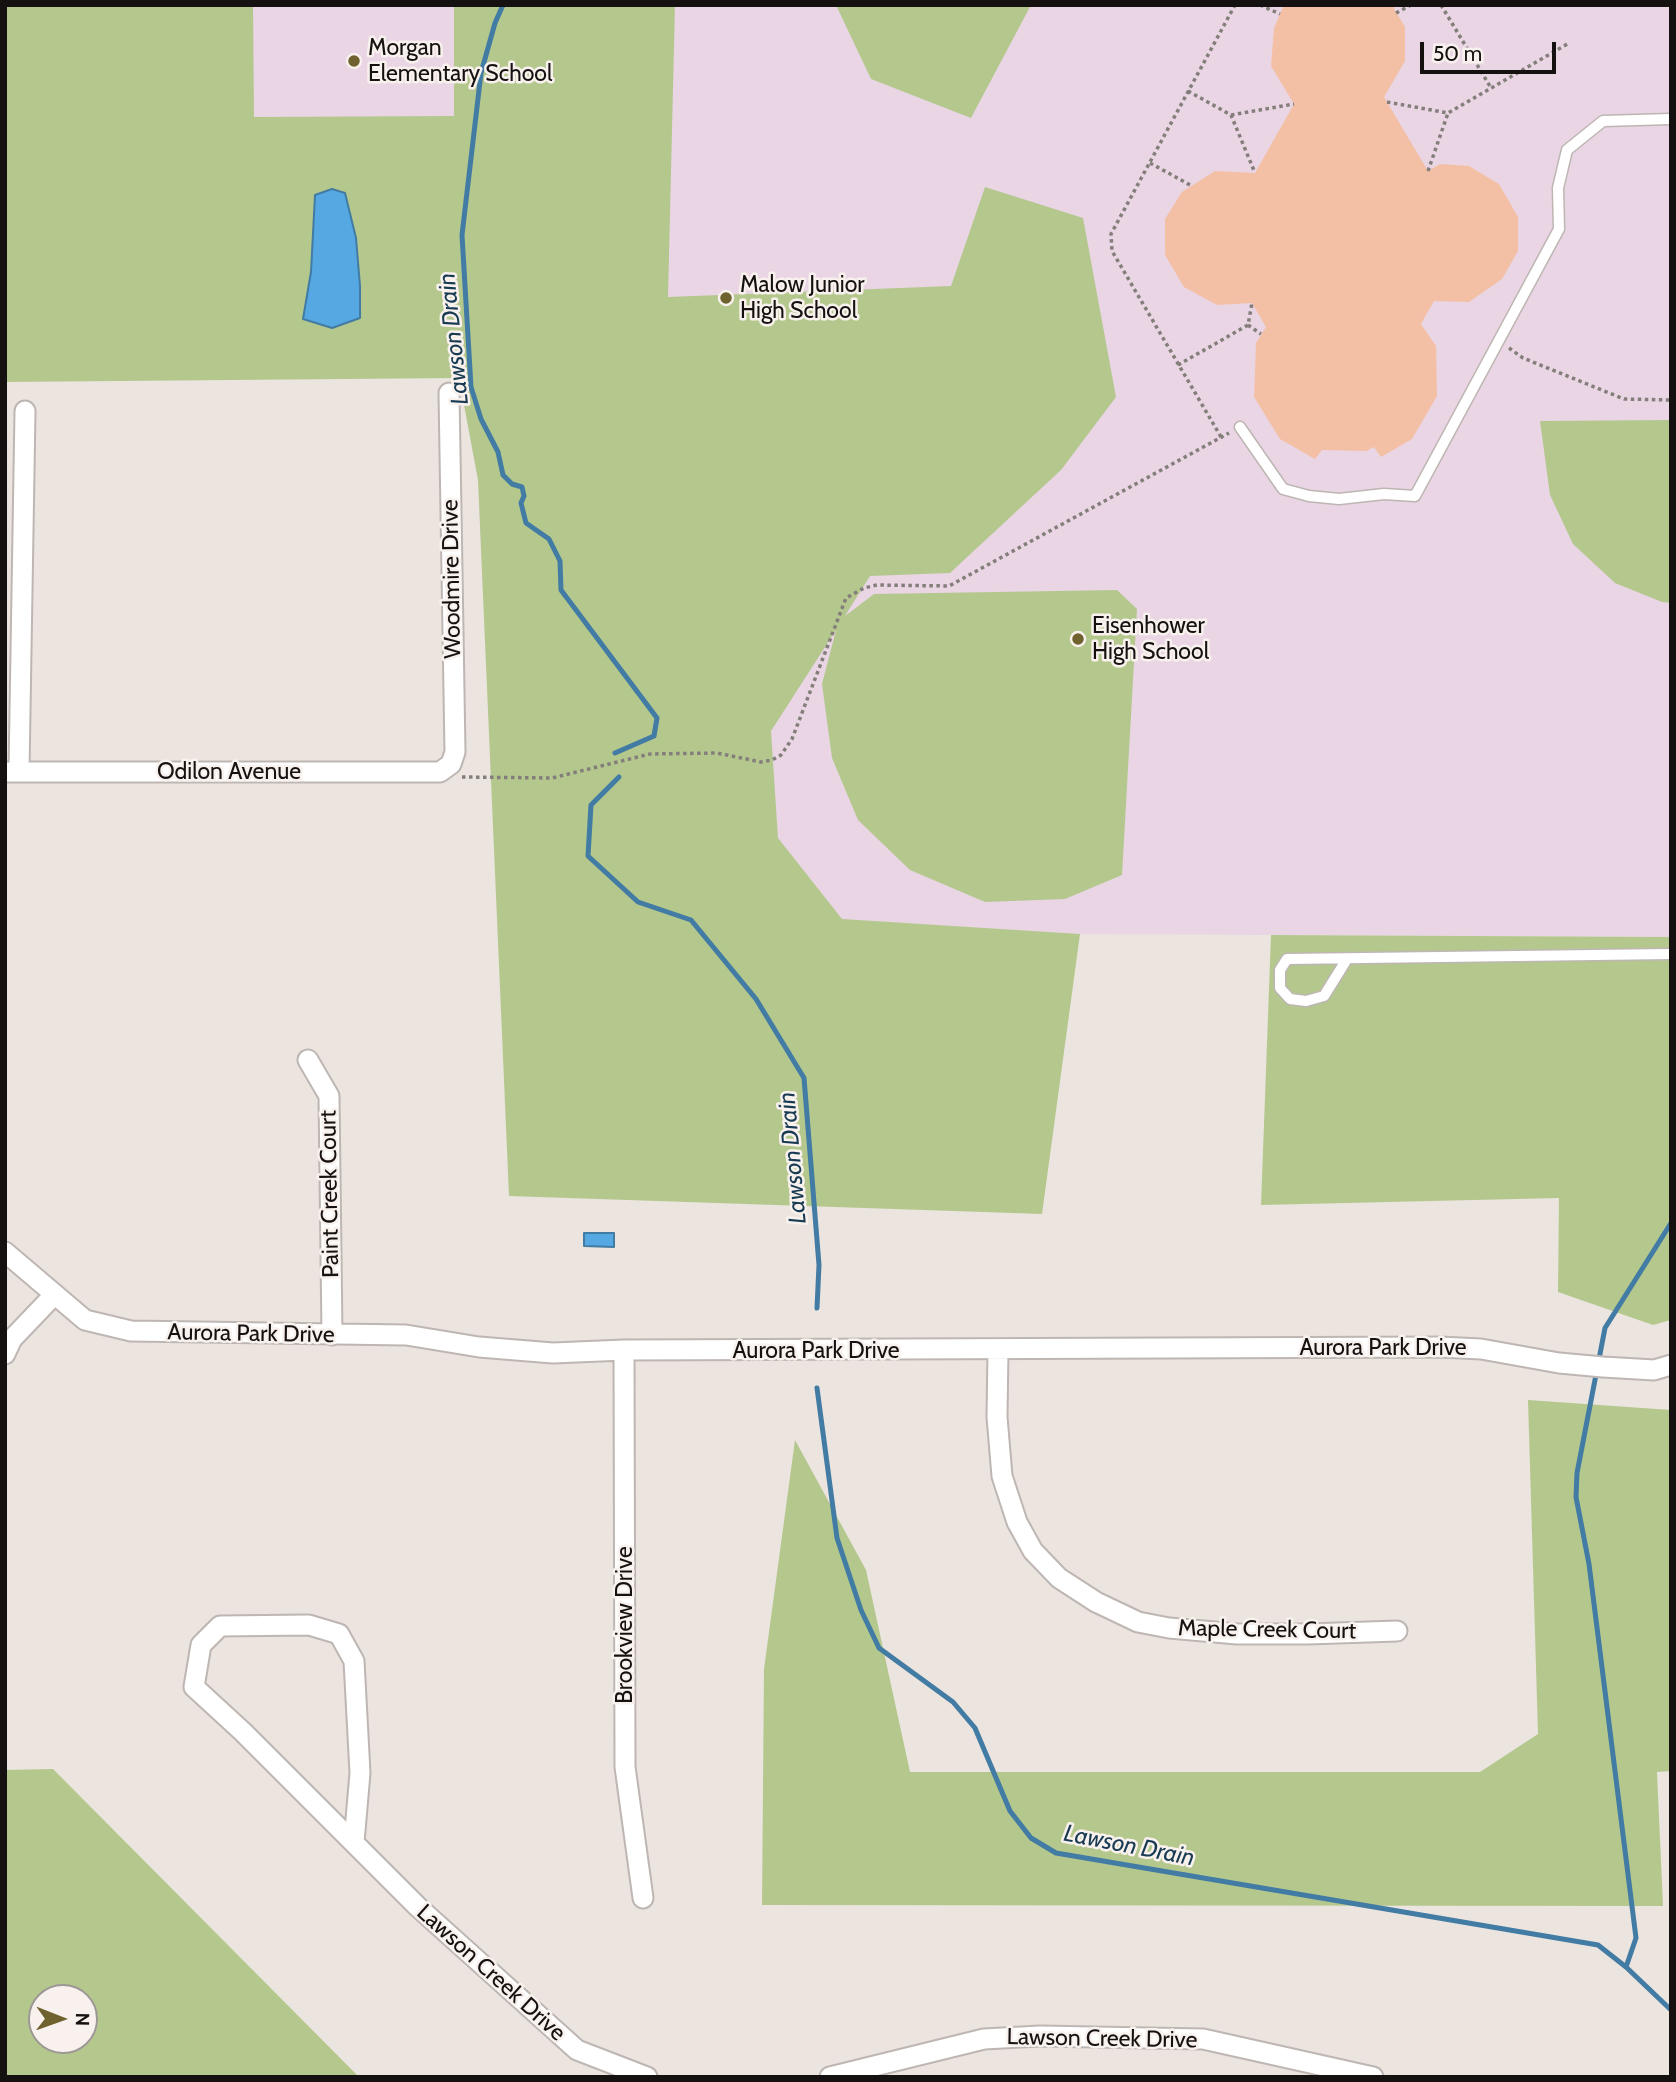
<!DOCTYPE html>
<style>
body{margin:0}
#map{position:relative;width:1676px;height:2082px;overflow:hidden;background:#ece4df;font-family:Cabin,sans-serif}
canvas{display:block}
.frame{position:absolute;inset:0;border:7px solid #141110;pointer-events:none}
.north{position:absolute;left:28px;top:1984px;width:70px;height:70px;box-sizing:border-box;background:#f9f1ed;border:2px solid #9d9795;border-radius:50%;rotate:91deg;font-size:19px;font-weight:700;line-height:28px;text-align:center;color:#141110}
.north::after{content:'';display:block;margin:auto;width:24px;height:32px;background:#6f622f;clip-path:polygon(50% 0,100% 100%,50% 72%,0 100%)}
.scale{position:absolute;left:1420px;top:42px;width:136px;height:32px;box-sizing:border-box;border:4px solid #141110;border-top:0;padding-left:9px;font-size:21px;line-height:24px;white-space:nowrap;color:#141110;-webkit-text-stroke:5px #f9f1ed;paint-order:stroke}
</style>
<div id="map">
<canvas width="1676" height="2082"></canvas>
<div class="frame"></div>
<div class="north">N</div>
<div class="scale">50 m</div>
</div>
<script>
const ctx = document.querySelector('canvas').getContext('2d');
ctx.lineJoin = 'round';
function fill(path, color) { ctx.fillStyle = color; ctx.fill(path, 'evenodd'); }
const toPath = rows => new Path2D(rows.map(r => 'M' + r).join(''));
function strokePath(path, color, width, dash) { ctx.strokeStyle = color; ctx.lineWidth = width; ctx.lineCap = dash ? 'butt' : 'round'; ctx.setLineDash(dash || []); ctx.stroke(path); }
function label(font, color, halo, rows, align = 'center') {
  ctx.font = font + ' Cabin,sans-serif'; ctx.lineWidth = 5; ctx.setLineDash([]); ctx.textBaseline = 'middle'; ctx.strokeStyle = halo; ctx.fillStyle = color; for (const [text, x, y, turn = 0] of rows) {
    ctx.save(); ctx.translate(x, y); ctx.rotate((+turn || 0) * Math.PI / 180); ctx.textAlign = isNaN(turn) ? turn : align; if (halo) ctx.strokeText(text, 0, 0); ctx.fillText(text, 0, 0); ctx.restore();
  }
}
const education = toPath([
 [253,5,1671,5,1671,937,1080,934,499,940,478,480,459,377,454,117,253,117]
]);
const green = toPath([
 [5,5,253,5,254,117,454,116,454,5,675,5,668,297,951,286,985,187,1083,218,1116,397,1061,470,950,573,870,576,845,616,874,594,1117,590,1137,609,1122,875,1065,899,985,902,910,870,858,820,832,758,822,684,836,630,771,731,778,838,842,919,1080,934,1042,1214,509,1196,478,480,459,378,5,382],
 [836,5,1031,5,971,118,871,79],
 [1671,420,1671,603,1662,602,1615,583,1573,544,1550,495,1540,421],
 [1271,935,1671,937,1671,1320,1653,1325,1558,1292,1559,1198,1261,1205],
 [1528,1400,1671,1410,1671,1771,1657,1772,1663,1906,762,1905,764,1669,795,1440,866,1570,910,1772,1480,1772,1538,1734],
 [53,1769,359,2077,5,2077,5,1770],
 [84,1998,84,2040,42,2040,42,1998]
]);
const water = toPath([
 [332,189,345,193,356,238,360,286,360,318,332,328,303,319,311,272,315,195,332,189],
 [584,1233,614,1233,614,1247,584,1246,584,1233]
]);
const stream = toPath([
 [503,5,495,23,481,73,462,235,471,387,481,419,498,452,503,475,512,484,522,487,524,496,521,503,526,523,549,539,560,561,561,590,657,718,654,736,615,753],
 [619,777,591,805,588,856,638,902,691,920,756,999,804,1078,819,1265,817,1308],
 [817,1388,837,1538,861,1610,879,1648,953,1702,975,1728,1010,1811,1031,1838,1056,1853,1598,1945,1626,1967,1671,2010],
 [1626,1967,1636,1938,1589,1564,1576,1497,1577,1473,1605,1328,1671,1223]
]);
const building = toPath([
 [1284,5,1392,5,1405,27,1405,61,1384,97,1428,171,1440,164,1469,166,1499,184,1518,217,1518,251,1502,279,1469,302,1434,301,1421,324,1436,346,1437,396,1412,439,1381,457,1374,447,1366,451,1322,450,1315,459,1280,439,1254,397,1256,343,1266,327,1252,303,1217,305,1184,287,1165,255,1165,219,1182,192,1215,171,1255,173,1294,104,1271,66,1274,28]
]);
const path = toPath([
 [1260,5,1280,14],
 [1441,5,1491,88],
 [1396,13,1411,5],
 [1188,91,1231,115,1255,173],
 [1387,102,1448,113,1569,43],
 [1231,115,1294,104],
 [1150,163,1192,186],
 [1428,171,1448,113],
 [1248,325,1261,334],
 [1509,348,1523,358,1624,399,1671,400],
 [1178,365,1248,325,1252,303],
 [1221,437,1112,251,1111,234,1235,5],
 [462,777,552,778,650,754,717,753,761,762,772,760,781,755,792,739,846,598,864,588,877,585,949,586,1229,433]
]);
const lane = toPath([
 [1240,427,1283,489,1309,496,1339,499,1384,494,1415,496,1559,229,1558,188,1567,150,1603,121,1671,119],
 [1347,959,1324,996,1306,1001,1290,999,1280,988,1280,970,1287,959,1671,954]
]);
const street = toPath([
 [19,771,25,411],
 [5,772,440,772,451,764,455,752,449,393],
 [308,1060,329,1096,332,1335],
 [5,1252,85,1320,131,1331,406,1335,479,1347,553,1353,624,1350,1440,1347,1481,1349,1559,1363,1603,1367,1654,1370,1671,1365],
 [624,1350,625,1767,643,1898],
 [998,1350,997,1417,1002,1476,1017,1522,1033,1551,1059,1578,1096,1602,1138,1622,1169,1628,1237,1634,1308,1634,1397,1631],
 [5,1354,12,1339,54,1295],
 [354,1842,360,1773,354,1661,339,1634,309,1625,220,1626,201,1645,194,1687,243,1732,418,1907,577,2050,647,2077],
 [830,2077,984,2039,1040,2036,1203,2039,1373,2077]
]);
const markers = [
 [354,61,7,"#6f622f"],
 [726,298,7,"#6f622f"],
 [1078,639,7,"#6f622f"]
];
const poiNames = [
 ["Morgan",368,48],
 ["Elementary School",368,74],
 ["Malow Junior",740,285],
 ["High School",740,311],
 ["Eisenhower",1092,626],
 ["High School",1092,652]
];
const streetNames = [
 ["Woodmire Drive",452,579,-91],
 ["Odilon Avenue",229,772],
 ["Paint Creek Court",330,1194,-91],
 ["Aurora Park Drive",251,1334,1],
 ["Aurora Park Drive",1383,1348],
 ["Aurora Park Drive",816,1351],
 ["Brookview Drive",625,1625,-90],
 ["Maple Creek Court",1267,1630,1],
 ["Lawson Creek Drive",491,1973,42],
 ["Lawson Creek Drive",1102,2039,1]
];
const waterNames = [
 ["Lawson Drain",454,339,-96],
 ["Lawson Drain",793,1158,-95],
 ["Lawson Drain",1129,1846,11]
];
fill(education, '#e9d5e4');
fill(green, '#b4c88e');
fill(water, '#56a8e2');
strokePath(water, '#427ba3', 2);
strokePath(stream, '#427ba3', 5);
fill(building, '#f4c0a5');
strokePath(lane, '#beb6b2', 13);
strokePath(street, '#beb6b2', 23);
strokePath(path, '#847e7b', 3.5, [3.5, 3.5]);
strokePath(lane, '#fff', 10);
strokePath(street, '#fff', 19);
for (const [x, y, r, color] of markers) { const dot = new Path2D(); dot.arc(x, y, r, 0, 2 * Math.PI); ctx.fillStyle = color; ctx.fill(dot); strokePath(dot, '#f9f1ed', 2.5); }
label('23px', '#141110', '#f9f1ed', poiNames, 'left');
label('23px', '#141110', '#f9f1ed', streetNames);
label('italic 24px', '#183b53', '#f9f1ed', waterNames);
</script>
